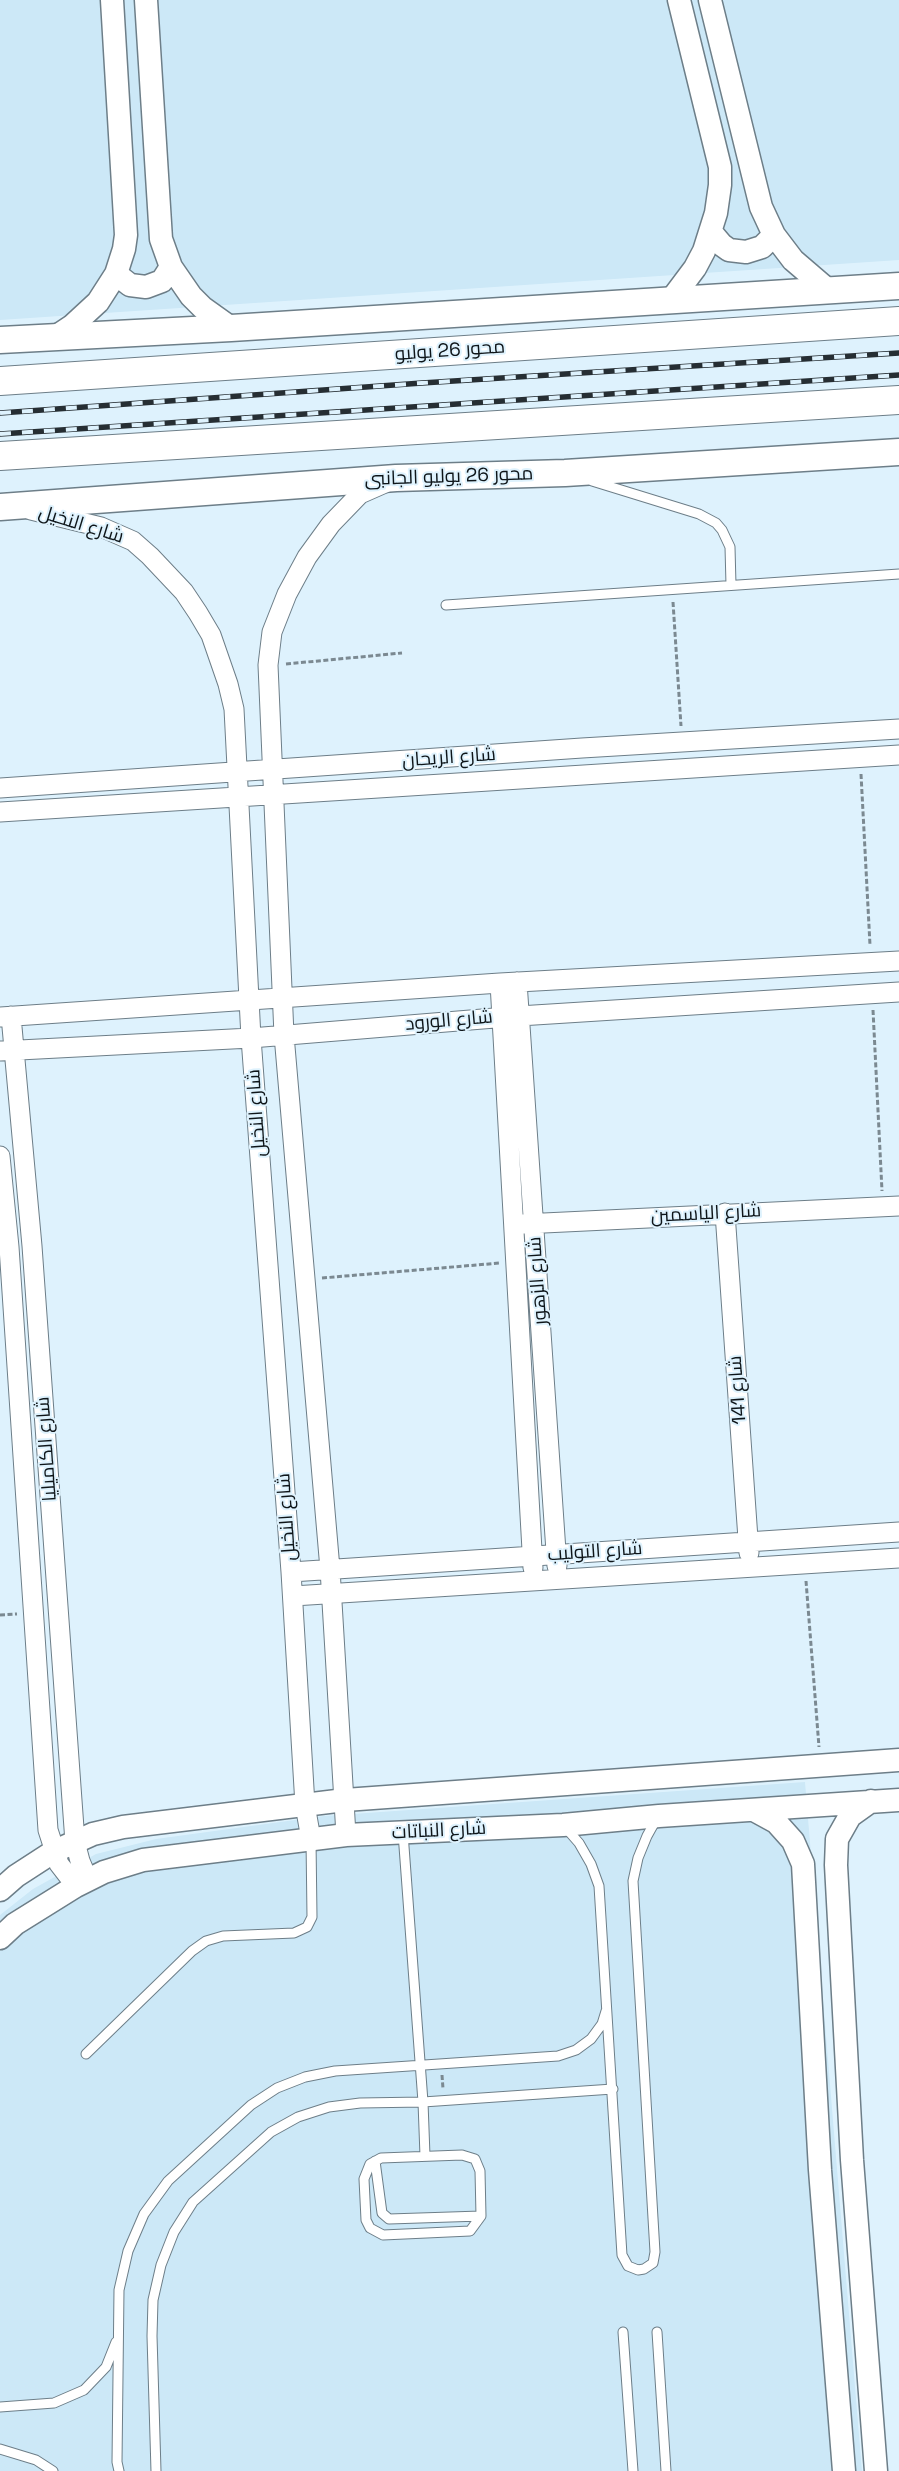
<!DOCTYPE html>
<meta charset="utf-8">
<style>
body{margin:0}
canvas{display:block;background:#def2fd}
</style>
<canvas width="899" height="2471"></canvas>
<script>
const ctx = document.querySelector('canvas').getContext('2d');
ctx.lineJoin = 'round';
function fill(path, color) { ctx.fillStyle = color; ctx.fill(path, 'evenodd'); }
const toPath = rows => new Path2D(rows.map(r => 'M' + r).join(''));
function strokePath(path, color, width, dash) { ctx.strokeStyle = color; ctx.lineWidth = width; ctx.lineCap = dash ? 'butt' : 'round'; ctx.setLineDash(dash || []); ctx.stroke(path); }
function label(font, color, halo, rows, align = 'center') {
  ctx.font = font + ' "Space Grotesk",Cairo,sans-serif'; ctx.lineWidth = 4; ctx.setLineDash([]); ctx.textBaseline = 'middle'; ctx.strokeStyle = halo; ctx.fillStyle = color; for (const [text, x, y, turn = 0] of rows) {
    ctx.save(); ctx.translate(x, y); ctx.rotate((+turn || 0) * Math.PI / 180); ctx.textAlign = isNaN(turn) ? turn : align; if (halo) ctx.strokeText(text, 0, 0); ctx.fillText(text, 0, 0); ctx.restore();
  }
}
const built = toPath([
 [0,0,899,0,899,260,0,320],
 [805,1782,862,2471,0,2471,0,1915,33,1889,96,1854,156,1839,324,1816]
]);
const path = toPath([
 [673,602,681,726],
 [286,664,402,653],
 [861,774,870,945],
 [873,1010,882,1191],
 [322,1278,500,1263],
 [806,1581,819,1747],
 [0,1615,17,1614],
 [442,2075,443,2089]
]);
const service = toPath([
 [592,481,699,514,716,523,722,530,730,547,731,585],
 [446,605,899,574],
 [565,1827,579,1843,591,1864,599,1886,622,2255,628,2266,638,2270,644,2269,653,2263,655,2252,633,1881,638,1858,647,1836,657,1818],
 [403,1833,423,2102,425,2156],
 [86,2054,192,1951,206,1941,223,1936,294,1933,307,1927,312,1917,311,1840],
 [462,2155,475,2159,480,2171,481,2216,470,2231,383,2235,370,2228,366,2220,364,2179,370,2164,381,2158,462,2155],
 [375,2161,382,2213,389,2219,481,2216],
 [623,2332,633,2471],
 [657,2332,666,2471],
 [0,2407,54,2403,84,2390,106,2367,116,2342],
 [0,2449,36,2460,53,2471],
 [119,2471,117,2462,119,2290,128,2251,144,2214,168,2181,251,2105,277,2088,305,2077,335,2071,558,2056,576,2050,591,2039,602,2024,606,2011],
 [156,2471,152,2336,153,2300,161,2265,174,2232,193,2202,271,2132,298,2117,329,2107,360,2103,423,2102,613,2089]
]);
const minor = toPath([
 [31,510,101,527,133,541,150,556,184,592,198,613,211,635,228,684,234,709,251,1038,291,1572,305,1805,311,1839],
 [0,788,582,748,899,729],
 [0,812,899,755],
 [517,982,557,1566],
 [500,983,533,1568],
 [11,1016,32,1246,75,1842,80,1861,88,1880],
 [0,1017,500,983,899,961],
 [0,1051,251,1038,519,1016,899,992],
 [0,1156,9,1247,48,1830,59,1864,76,1886],
 [725,1213,749,1553],
 [523,1224,899,1206],
 [291,1572,899,1532],
 [293,1596,899,1558],
 [346,1835,330,1569,284,1035,268,665,272,632,287,594,307,557,331,524,360,494,385,483]
]);
const tertiary = toPath([
 [146,0,161,239,171,267,191,296,203,308,231,328],
 [710,0,761,207,774,235,793,260,828,290],
 [711,232,722,245,729,250,746,252,762,247,774,235],
 [116,274,130,285,146,287,162,281,171,267],
 [671,300,695,268,704,251,716,213,720,185,720,167,679,0],
 [57,336,72,326,98,302,116,274,124,249,126,235,112,0],
 [871,1801,850,1816,837,1839,836,1865,852,2160,876,2471],
 [754,1810,776,1822,793,1841,803,1864,820,2170,844,2471],
 [0,1890,16,1876,53,1852,93,1834,123,1827,345,1800,899,1760],
 [0,1938,15,1924,76,1886,104,1872,143,1860,346,1835,563,1825,659,1816,899,1800]
]);
const secondary = toPath([
 [0,340,231,328,899,286],
 [0,507,396,478,565,473,899,452]
]);
const trunk = toPath([
 [0,381,899,321],
 [0,456,899,400]
]);
const rail = toPath([
 [0,413,422,383,899,353],
 [0,434,899,375]
]);
const streetNames = [
 ["محور 26 يوليو",450,351,-4],
 ["محور 26 يوليو الجانبى",449,477,-2],
 ["شارع النخيل",81,525,17],
 ["شارع الريحان",449,758,-4],
 ["شارع الورود",449,1021,-5],
 ["شارع النخيل",257,1113,-94],
 ["شارع الياسمين",706,1214,-3],
 ["شارع الزهور",538,1281,-94],
 ["شارع 141",738,1390,-94],
 ["شارع الكاميليا",47,1449,-94],
 ["شارع النخيل",287,1517,-94],
 ["شارع التوليب",595,1552,-4],
 ["شارع النباتات",439,1831,-3]
];
fill(built, '#cce8f7');
strokePath(service, '#6d7e88', 11);
strokePath(minor, '#6d7e88', 21);
strokePath(tertiary, '#6d7e88', 25);
strokePath(secondary, '#6d7e88', 29);
strokePath(trunk, '#6d7e88', 30);
strokePath(path, '#7b8991', 3, [5, 2.5]);
strokePath(service, '#fff', 9);
strokePath(minor, '#fff', 19);
strokePath(tertiary, '#fff', 22);
strokePath(secondary, '#fff', 26);
strokePath(trunk, '#fff', 28);
strokePath(rail, '#262e33', 5.5);
strokePath(rail, '#def2fd', 4, [11]);
label('19px', '#0e1519', '#def2fd', streetNames);
</script>
